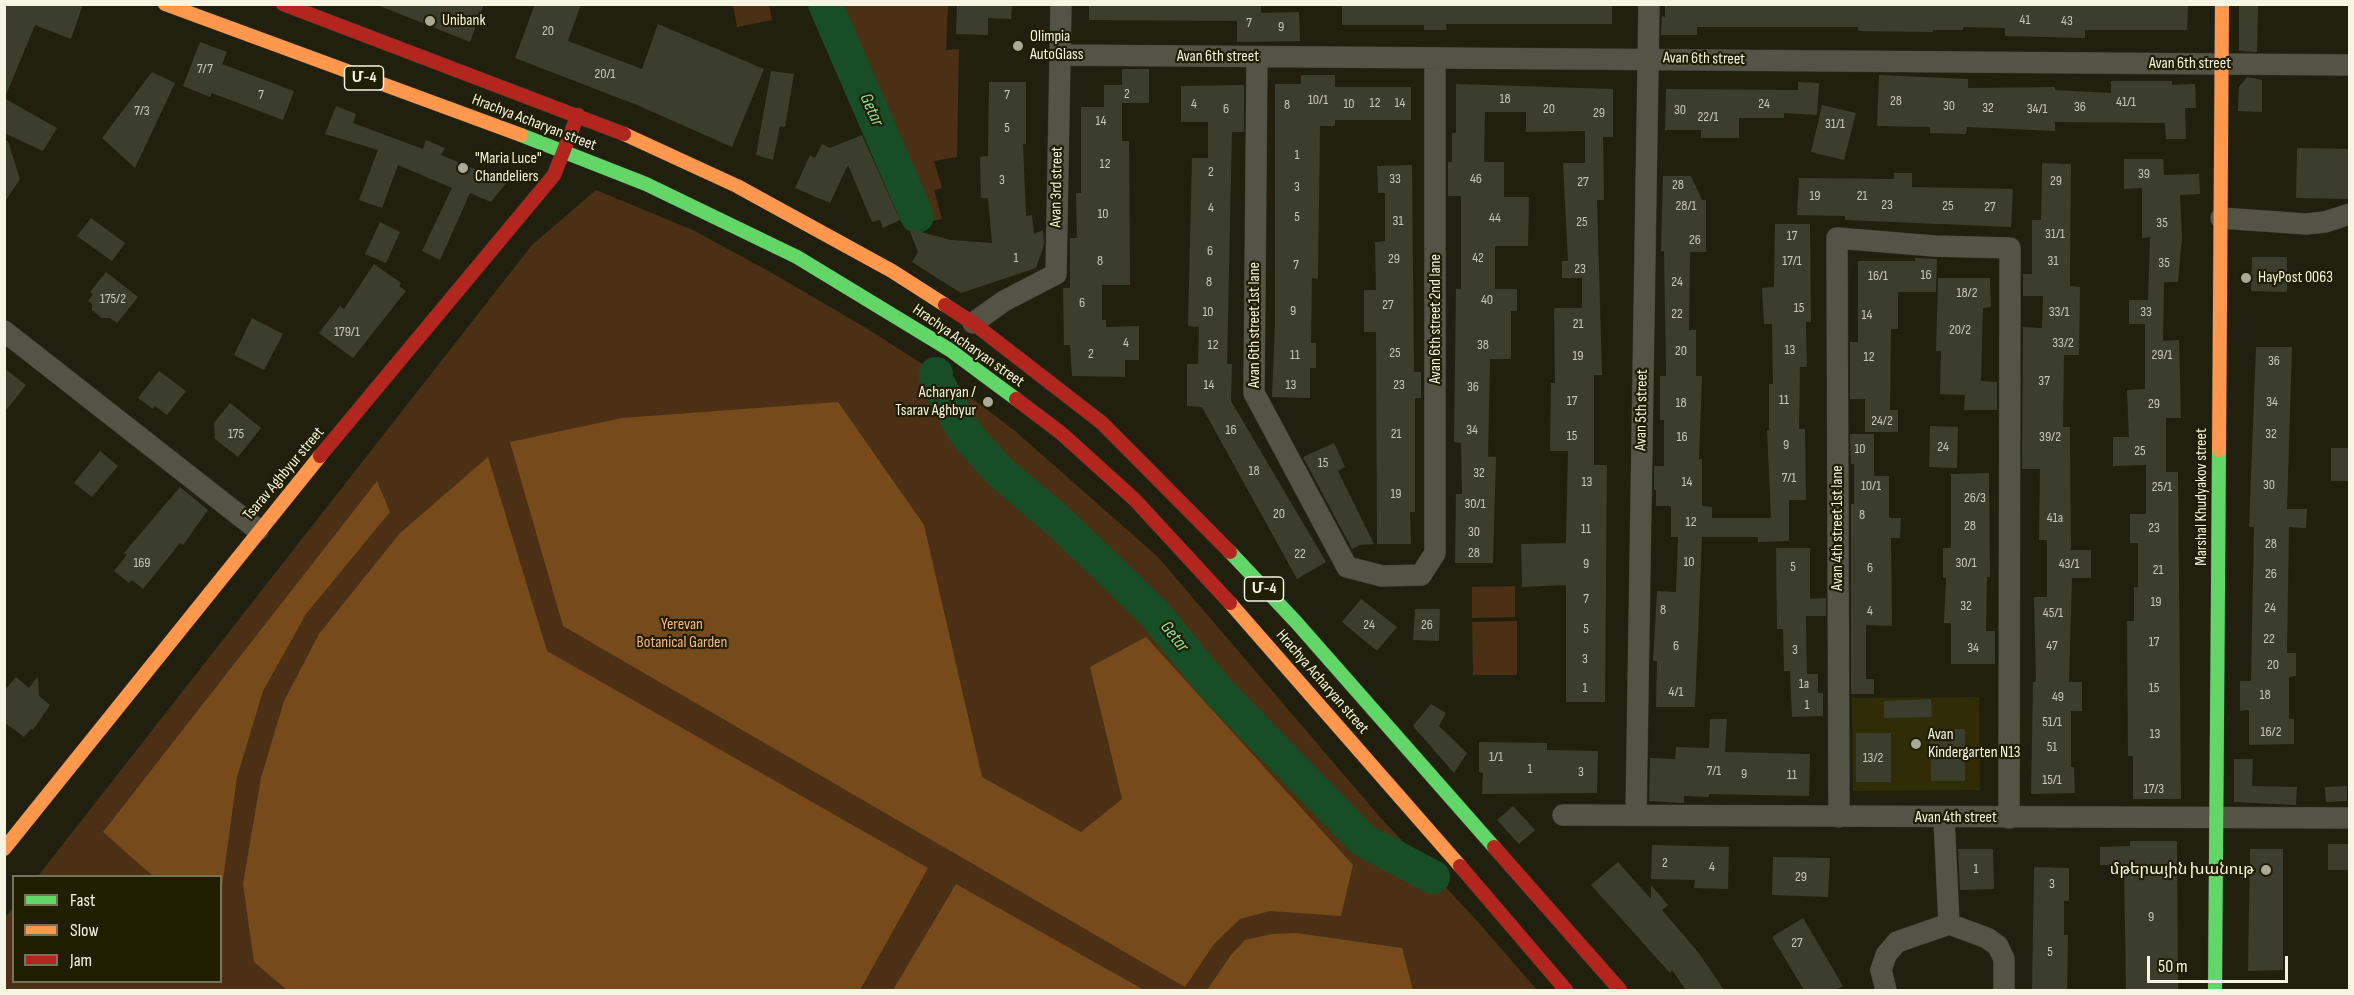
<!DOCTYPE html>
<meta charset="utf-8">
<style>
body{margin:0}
#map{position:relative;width:2354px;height:995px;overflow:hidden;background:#21200e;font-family:"Sofia Sans Condensed",sans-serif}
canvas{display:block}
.frame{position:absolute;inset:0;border:6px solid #f6f5e3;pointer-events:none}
.legend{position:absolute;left:12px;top:875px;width:210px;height:108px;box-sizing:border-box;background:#201d00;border:2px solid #76735b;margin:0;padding:8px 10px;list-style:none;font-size:18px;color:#f6f5e3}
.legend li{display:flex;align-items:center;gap:12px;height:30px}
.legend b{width:30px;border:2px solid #76735b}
.scale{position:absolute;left:2147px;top:956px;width:141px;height:27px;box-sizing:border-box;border:3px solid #f6f5e3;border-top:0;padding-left:8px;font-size:18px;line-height:21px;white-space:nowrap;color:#f6f5e3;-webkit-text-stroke:4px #201d00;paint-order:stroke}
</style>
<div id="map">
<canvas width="2354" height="995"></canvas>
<div class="frame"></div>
<ul class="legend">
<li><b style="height:8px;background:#63d668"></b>Fast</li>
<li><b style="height:8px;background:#ff974d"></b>Slow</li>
<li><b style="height:8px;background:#b3261e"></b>Jam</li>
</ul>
<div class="scale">50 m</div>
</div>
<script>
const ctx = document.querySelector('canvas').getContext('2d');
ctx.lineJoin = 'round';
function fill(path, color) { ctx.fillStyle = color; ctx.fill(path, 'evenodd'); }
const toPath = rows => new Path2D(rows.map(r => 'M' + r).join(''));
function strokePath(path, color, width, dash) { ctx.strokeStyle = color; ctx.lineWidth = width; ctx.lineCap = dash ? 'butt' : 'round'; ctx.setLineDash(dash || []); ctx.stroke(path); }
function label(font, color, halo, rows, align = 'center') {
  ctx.font = font + ' "Sofia Sans Condensed","Noto Sans Armenian",sans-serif'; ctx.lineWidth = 4.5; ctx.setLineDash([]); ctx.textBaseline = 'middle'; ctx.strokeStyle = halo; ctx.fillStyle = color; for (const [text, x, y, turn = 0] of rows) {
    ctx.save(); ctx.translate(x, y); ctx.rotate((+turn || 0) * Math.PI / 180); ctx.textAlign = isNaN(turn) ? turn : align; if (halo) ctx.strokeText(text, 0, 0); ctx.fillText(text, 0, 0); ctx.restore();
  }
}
const built = toPath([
 [1979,697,1980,790,1853,791,1852,698]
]);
const green = toPath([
 [733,5,769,5,772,20,737,27],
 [812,5,948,5,946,50,959,49,957,157,934,161,942,188,934,190,942,219,910,226,819,13],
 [596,190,695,231,772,273,866,328,952,383,1015,431,1158,557,1379,816,1479,923,1537,990,5,990,4,919,13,907,14,982,220,982,220,876,38,876,532,245],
 [1515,586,1515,617,1472,618,1472,587],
 [1517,621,1517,675,1473,675,1472,622]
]);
const forest = toPath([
 [838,402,924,525,982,777,1081,832,1122,799,1090,667,1146,637,1353,865,1341,916,1270,911,1240,919,1214,944,1185,987,563,626,510,442,622,418],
 [488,457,547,651,928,868,860,990,287,990,254,962,243,884,261,778,284,701,319,634,400,533],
 [377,481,390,512,306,614,263,691,237,777,222,887,222,938,220,876,153,876,103,832],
 [956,884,1144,990,893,990],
 [1296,933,1402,948,1413,990,1207,990,1231,955,1245,940,1272,934]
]);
const river = toPath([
 [825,4,917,216],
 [936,374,936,380,966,434,999,471,1056,519,1153,612,1218,691,1363,840,1433,877]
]);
const building = toPath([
 [4,4,83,4,71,39,35,25,5,97],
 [375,4,484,4,470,42],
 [535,4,581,4,568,41,642,69,658,24,764,69,732,147,637,105,515,58],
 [957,4,1012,4,1011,19,988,18,988,35,956,34],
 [1089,4,1261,4,1261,13,1299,12,1300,41,1237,42,1237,21,1089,20],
 [1342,4,1612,4,1612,24,1446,24,1447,30,1424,30,1424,25,1342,25],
 [1665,4,2188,4,2187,30,2085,30,2085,38,2005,36,2005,28,1963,27,1963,30,1933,30,1933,32,1858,31,1858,27,1697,27,1697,35,1661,35,1662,16,1665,17],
 [2239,4,2258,4,2257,52,2239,51],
 [200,42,227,52,222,64,294,91,283,120,212,93,210,97,183,86],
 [1122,69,1149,69,1149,103,1122,103,1122,141,1129,141,1130,285,1102,285,1102,320,1106,320,1106,327,1139,326,1139,360,1125,360,1125,377,1072,376,1070,345,1064,345,1063,288,1070,288,1070,238,1077,238,1076,193,1081,193,1081,107,1104,107,1104,85,1122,85],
 [771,71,794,74,785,127,780,126,773,160,756,155],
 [152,72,175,83,135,168,102,138],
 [1301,75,1335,75,1335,87,1411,87,1411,120,1335,120,1335,126,1320,126,1318,279,1312,278,1311,343,1316,343,1316,368,1310,368,1310,398,1272,397,1275,324,1275,84,1301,84],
 [1879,75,1968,79,1968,88,2055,87,2055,90,2111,93,2111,81,2172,81,2172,85,2195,84,2196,108,2185,108,2186,139,2166,139,2165,123,2055,122,2055,131,1967,127,1966,134,1930,133,1930,127,1877,126],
 [2247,77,2262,80,2262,112,2238,111,2239,87],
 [989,82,1026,82,1026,144,1023,144,1026,216,1032,215,1034,234,1043,230,1044,245,1036,268,961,293,912,262,918,252,909,229,951,240,992,243,988,198,981,198,980,157,988,156],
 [1798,82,1819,83,1817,115,1784,113,1784,118,1739,118,1739,138,1701,138,1701,130,1665,130,1666,89,1798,90],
 [1456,84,1613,89,1613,137,1603,137,1604,200,1597,200,1602,375,1594,375,1594,465,1607,465,1605,702,1566,702,1566,585,1522,587,1521,544,1566,543,1568,451,1550,451,1551,383,1555,383,1554,308,1582,308,1582,278,1562,278,1562,261,1568,261,1563,163,1585,163,1585,131,1526,132,1526,112,1485,112,1484,162,1504,162,1504,197,1529,197,1528,246,1495,246,1495,289,1517,289,1517,311,1511,311,1511,359,1490,359,1488,457,1496,457,1493,563,1455,563,1456,494,1462,494,1461,443,1454,442,1456,289,1461,289,1461,196,1448,196,1448,162,1452,162,1452,133,1456,133],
 [1244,85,1244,132,1232,132,1227,364,1232,364,1231,401,1326,562,1297,579,1202,407,1187,406,1187,364,1198,364,1199,327,1188,326,1192,158,1208,158,1208,122,1181,122,1181,86],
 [4,98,57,128,43,151,4,133],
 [1822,105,1856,113,1844,160,1811,152],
 [336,106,356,114,353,123,423,149,426,140,445,148,441,155,507,182,491,202,470,193,440,260,422,251,452,188,398,165,382,208,359,200,378,150,325,134],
 [862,135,900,220,883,228,880,220,872,222,848,165,830,203,795,188,810,155,815,158,822,144,830,148],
 [4,141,8,141,20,179,4,203],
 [2297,148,2349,149,2349,199,2296,198],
 [2124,159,2163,159,2164,175,2199,174,2200,194,2180,195,2182,237,2178,282,2164,282,2163,341,2179,340,2181,418,2166,418,2166,472,2178,472,2181,799,2133,799,2133,756,2128,756,2127,621,2134,621,2134,587,2138,587,2138,543,2130,543,2130,514,2146,514,2146,465,2113,466,2113,437,2129,437,2127,390,2145,389,2145,324,2129,324,2129,300,2148,300,2150,237,2142,238,2142,188,2124,189],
 [2042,163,2071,164,2070,286,2080,287,2079,355,2064,355,2063,427,2070,427,2071,550,2091,550,2091,578,2072,578,2069,682,2082,682,2082,711,2071,711,2071,767,2074,767,2075,793,2031,794,2033,682,2036,682,2034,597,2047,597,2047,540,2039,540,2040,469,2022,469,2023,327,2042,328,2043,296,2023,296,2023,274,2032,274,2032,220,2041,220],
 [1412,165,1414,372,1421,372,1421,398,1415,398,1415,512,1410,512,1411,544,1377,544,1376,332,1364,332,1364,290,1376,290,1375,242,1385,241,1385,193,1378,193,1377,166],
 [1894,173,1912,173,1912,187,2013,189,2011,227,1845,220,1845,216,1797,215,1799,178,1894,179],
 [1663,176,1691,176,1702,200,1706,200,1706,252,1690,252,1689,330,1696,330,1696,376,1702,376,1699,459,1702,459,1702,506,1712,507,1712,518,1771,518,1767,430,1769,430,1769,384,1773,384,1772,324,1764,324,1762,288,1774,287,1775,224,1810,224,1811,322,1806,322,1807,367,1800,367,1799,429,1805,429,1806,500,1789,500,1789,541,1758,542,1758,537,1702,537,1695,707,1656,707,1657,661,1653,661,1657,591,1676,592,1678,537,1671,537,1671,506,1656,506,1656,490,1654,490,1654,466,1664,466,1664,420,1660,420,1660,376,1666,376,1664,251,1661,251],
 [91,218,125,243,112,261,77,236],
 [380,222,400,232,386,263,365,254],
 [2252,257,2287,257,2287,292,2251,291],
 [1915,258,1937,259,1936,292,1898,292,1898,329,1891,329,1890,410,1898,410,1898,432,1865,432,1865,399,1850,399,1850,342,1858,342,1858,261,1915,261],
 [374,264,401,283,399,286,406,291,353,358,319,333,340,306,344,309],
 [106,272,138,297,117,323,110,318,102,318,92,310,92,304,88,301,93,294,90,292],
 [1938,278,1990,278,1991,307,1983,308,1981,381,1997,382,1997,410,1964,410,1965,395,1940,394,1941,351,1936,351],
 [252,318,283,334,264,370,234,355],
 [2256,347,2292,347,2287,509,2307,509,2306,528,2289,527,2287,653,2296,653,2296,676,2289,677,2289,719,2294,719,2294,744,2249,745,2249,710,2240,711,2240,681,2251,681,2254,527,2249,527],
 [4,368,26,385,4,413],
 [159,371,186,391,167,415,155,406,153,409,138,398],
 [230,403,261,428,238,457,215,439,214,423],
 [1930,426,1958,427,1957,468,1929,467],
 [1850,434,1874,434,1874,476,1889,476,1889,518,1901,518,1900,538,1891,538,1892,626,1866,625,1866,679,1874,679,1874,694,1851,694,1851,504,1854,504,1854,464,1851,464],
 [1334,443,1345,467,1338,471,1374,544,1360,545,1352,549,1303,457],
 [2331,448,2349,448,2349,481,2331,481],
 [100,451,118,466,92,497,74,483],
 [1989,473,1990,577,1987,577,1986,631,1995,631,1995,664,1951,664,1951,623,1944,623,1946,578,1943,578,1943,548,1951,548,1951,474],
 [180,487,208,510,183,545,180,543,143,589,132,580,129,583,114,571,127,555,124,553],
 [1776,548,1810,548,1810,599,1826,598,1826,616,1806,616,1807,674,1818,674,1818,693,1823,693,1823,716,1792,717,1790,671,1784,671,1783,629,1777,629],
 [1361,599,1397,627,1377,651,1342,622],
 [1415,609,1440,609,1439,641,1413,640],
 [38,676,39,696,50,705,33,730,31,729,24,737,4,722,4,691,16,677,29,688],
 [1931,699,1932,717,1884,718,1884,701],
 [1431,704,1446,713,1439,726,1467,753,1454,773,1413,726],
 [1710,719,1727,719,1725,752,1810,754,1809,796,1709,794,1709,797,1684,796,1684,803,1649,801,1650,758,1675,759,1676,747,1709,748],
 [1965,729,1965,781,1931,781,1930,730],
 [1856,733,1891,733,1891,782,1856,782],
 [1479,742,1547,743,1547,750,1598,751,1597,793,1482,794,1483,773,1479,772],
 [2234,759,2253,759,2252,786,2297,787,2296,805,2234,802],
 [2347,786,2347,801,2326,802,2325,787],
 [1513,806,1535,830,1519,844,1497,820],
 [2130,841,2177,841,2178,990,2126,990,2124,865,2100,865,2100,847,2130,846],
 [2328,844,2349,844,2349,870,2328,870],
 [1652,845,1729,847,1728,889,1694,888,1695,880,1651,879],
 [1958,849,1993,849,1994,889,1960,890],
 [2250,849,2283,849,2283,970,2248,971],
 [1773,857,1830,858,1828,897,1772,895],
 [1618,862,1651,899,1651,885,1668,905,1662,910,1698,952,1724,990,1686,990,1672,970,1670,973,1591,885],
 [2034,867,2069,868,2069,901,2064,901,2064,935,2068,935,2067,990,2032,990],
 [1803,918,1843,986,1835,990,1804,990,1772,937]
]);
const street = toPath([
 [1059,55,2350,65],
 [1257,57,1254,393,1347,567,1382,576,1421,575,1435,553,1435,59],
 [2221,218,2306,224,2325,222,2350,214],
 [973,323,1004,301,1056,274,1061,4],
 [4,331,258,530],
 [1563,815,2350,818],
 [1636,815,1649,4],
 [1839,817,1837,238,1934,246,2010,248,2009,818],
 [1944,818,1949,924],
 [1886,990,1881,970,1886,955,1897,942,1949,924,1987,938,1998,946,2004,959,2004,990]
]);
const fast = toPath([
 [521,135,646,184,797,257,950,350,1016,399],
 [1230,552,1296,622,1494,847],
 [2215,990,2219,450]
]);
const slow = toPath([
 [165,4,521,135],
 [624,134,737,186,892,271,945,305],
 [2219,450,2222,4],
 [1230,603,1460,866],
 [4,849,320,456]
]);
const jam = toPath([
 [283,4,624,134],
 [945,305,973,323,1102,423,1230,552],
 [1016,399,1061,433,1135,500,1230,603],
 [320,456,554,175,578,115],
 [1494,847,1620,990],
 [1460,866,1566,990]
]);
const markers = [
 [430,21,6,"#abaa98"],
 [1018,46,6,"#abaa98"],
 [463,168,6,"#abaa98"],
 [2246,278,6,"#abaa98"],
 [988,402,6,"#abaa98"],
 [1916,744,6,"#abaa98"],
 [2266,870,6,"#abaa98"]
];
const numberNames = [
 ["41",2025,20],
 ["43",2067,21],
 ["7",1249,23],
 ["9",1281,27],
 ["20",548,31],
 ["7/7",205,69],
 ["20/1",605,74],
 ["2",1127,94],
 ["7",261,95],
 ["7",1007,95],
 ["18",1505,99],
 ["10/1",1318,100],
 ["28",1896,101],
 ["41/1",2126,102],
 ["12",1375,103],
 ["14",1400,103],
 ["4",1194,104],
 ["10",1349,104],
 ["24",1764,104],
 ["8",1287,105],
 ["30",1949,106],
 ["36",2080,107],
 ["32",1988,108],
 ["6",1226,109],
 ["20",1549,109],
 ["34/1",2037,109],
 ["30",1680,110],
 ["7/3",142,111],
 ["29",1599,113],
 ["22/1",1708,117],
 ["14",1101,121],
 ["31/1",1835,124],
 ["5",1007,128],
 ["1",1297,155],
 ["12",1105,164],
 ["2",1211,172],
 ["39",2144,174],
 ["33",1395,179],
 ["46",1476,179],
 ["3",1002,180],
 ["29",2056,181],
 ["27",1583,182],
 ["28",1678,185],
 ["3",1297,187],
 ["19",1815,196],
 ["21",1862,196],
 ["23",1887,205],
 ["28/1",1686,206],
 ["25",1948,206],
 ["27",1990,207],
 ["4",1211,208],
 ["10",1103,214],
 ["5",1297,217],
 ["44",1495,218],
 ["31",1398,221],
 ["25",1582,222],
 ["35",2162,223],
 ["31/1",2055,234],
 ["17",1792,236],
 ["26",1695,240],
 ["6",1210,251],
 ["1",1016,258],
 ["42",1478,258],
 ["29",1394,259],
 ["8",1100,261],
 ["17/1",1792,261],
 ["31",2053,261],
 ["35",2164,263],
 ["7",1296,265],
 ["23",1580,269],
 ["16",1926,275],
 ["16/1",1878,276],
 ["8",1209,282],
 ["24",1677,282],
 ["18/2",1967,293],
 ["175/2",113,299],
 ["40",1487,300],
 ["6",1082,303],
 ["27",1388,305],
 ["15",1799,308],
 ["9",1293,311],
 ["10",1208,312],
 ["33/1",2059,312],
 ["33",2146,312],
 ["22",1677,314],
 ["14",1867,315],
 ["21",1578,324],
 ["20/2",1960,330],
 ["179/1",347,332],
 ["4",1126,343],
 ["33/2",2063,343],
 ["12",1213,345],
 ["38",1483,345],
 ["13",1790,350],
 ["20",1681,351],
 ["25",1395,353],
 ["2",1091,354],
 ["11",1295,355],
 ["29/1",2162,355],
 ["19",1578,356],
 ["12",1869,357],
 ["36",2274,361],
 ["37",2044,381],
 ["14",1209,385],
 ["13",1291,385],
 ["23",1399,385],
 ["36",1473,387],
 ["11",1784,400],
 ["17",1572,401],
 ["34",2272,402],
 ["18",1681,403],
 ["29",2154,404],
 ["24/2",1882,421],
 ["16",1231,430],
 ["34",1472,430],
 ["175",236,434],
 ["21",1396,434],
 ["32",2271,434],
 ["15",1572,436],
 ["16",1682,437],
 ["39/2",2050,437],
 ["9",1786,445],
 ["24",1943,447],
 ["10",1860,449],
 ["25",2140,451],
 ["15",1323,463],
 ["18",1254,471],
 ["32",1479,473],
 ["7/1",1789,478],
 ["13",1587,482],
 ["14",1687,482],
 ["30",2269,485],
 ["10/1",1871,486],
 ["25/1",2162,487],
 ["19",1396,494],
 ["26/3",1975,498],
 ["30/1",1475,504],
 ["20",1279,514],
 ["8",1862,515],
 ["41a",2055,518],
 ["12",1691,522],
 ["28",1970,526],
 ["23",2154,528],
 ["11",1586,529],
 ["30",1474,532],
 ["28",2271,544],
 ["28",1474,553],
 ["22",1300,554],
 ["10",1689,562],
 ["169",142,563],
 ["30/1",1966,563],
 ["9",1586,564],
 ["43/1",2069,564],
 ["5",1793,567],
 ["6",1870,568],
 ["21",2158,570],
 ["26",2271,574],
 ["7",1586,599],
 ["19",2156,602],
 ["32",1966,606],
 ["24",2270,608],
 ["8",1663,610],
 ["4",1870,611],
 ["45/1",2053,613],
 ["24",1369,625],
 ["26",1427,625],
 ["5",1586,629],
 ["22",2269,639],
 ["17",2154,642],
 ["6",1676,646],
 ["47",2052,646],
 ["34",1973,648],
 ["3",1795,650],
 ["3",1585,659],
 ["20",2273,665],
 ["1a",1804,684],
 ["1",1585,688],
 ["15",2154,688],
 ["4/1",1676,692],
 ["18",2265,695],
 ["49",2058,697],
 ["1",1807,705],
 ["51/1",2052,722],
 ["16/2",2271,732],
 ["13",2155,734],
 ["51",2052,747],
 ["1/1",1496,757],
 ["13/2",1873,758],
 ["1",1530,769],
 ["7/1",1714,771],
 ["3",1581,772],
 ["9",1744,774],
 ["11",1792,775],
 ["15/1",2052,780],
 ["17/3",2154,789],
 ["2",1665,863],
 ["4",1712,867],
 ["1",1976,869],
 ["29",1801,877],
 ["3",2052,884],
 ["9",2151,917],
 ["27",1797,943],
 ["5",2050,952]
];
const shields = [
 [364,78,39],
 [1264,589,39]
];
const shieldNames = [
 ["Մ-4",364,78],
 ["Մ-4",1264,589]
];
const poiNames = [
 ["Unibank",442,21],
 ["Olimpia",1030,37],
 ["AutoGlass",1030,55],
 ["\"Maria Luce\"",475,159],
 ["Chandeliers",475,177],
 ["HayPost 0063",2258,278],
 ["Acharyan /",976,393,"right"],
 ["Tsarav Aghbyur",976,411,"right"],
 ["Avan",1928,735],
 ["Kindergarten N13",1928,753],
 ["մթերային խանութ",2254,870,"right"]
];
const streetNames = [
 ["Avan 6th street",1218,57],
 ["Avan 6th street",1704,59,1],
 ["Avan 6th street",2190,64],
 ["Hrachya Acharyan street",534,123,21],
 ["Avan 3rd street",1057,187,-89],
 ["Avan 6th street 2nd lane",1436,319,-90],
 ["Avan 6th street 1st lane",1255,325,-90],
 ["Hrachya Acharyan street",968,346,35],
 ["Avan 5th street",1642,410,-89],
 ["Tsarav Aghbyur street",284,474,-50],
 ["Marshal Khudyakov street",2202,497,-90],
 ["Avan 4th street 1st lane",1838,528,-90],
 ["Hrachya Acharyan street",1322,682,49],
 ["Avan 4th street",1956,818]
];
const parkNames = [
 ["Yerevan",682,625],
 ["Botanical Garden",682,643]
];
const waterNames = [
 ["Getar",871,110,66],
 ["Getar",1174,637,51]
];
fill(built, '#302d06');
fill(green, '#4b3016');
fill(forest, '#774a1c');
strokePath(river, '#174e25', 34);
fill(building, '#3c3e2d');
strokePath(street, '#39382d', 22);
strokePath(fast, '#39382d', 15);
strokePath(slow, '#39382d', 15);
strokePath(jam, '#39382d', 15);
strokePath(street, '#545446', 21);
strokePath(fast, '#63d668', 14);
strokePath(slow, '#ff974d', 14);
strokePath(jam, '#b3261e', 14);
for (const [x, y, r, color] of markers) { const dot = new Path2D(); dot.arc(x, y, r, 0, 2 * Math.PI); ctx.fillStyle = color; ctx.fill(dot); strokePath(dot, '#201d00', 2); }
label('14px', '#c8c7b6', null, numberNames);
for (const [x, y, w] of shields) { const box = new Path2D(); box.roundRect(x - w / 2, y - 12, w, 24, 4.5); ctx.fillStyle = '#201d00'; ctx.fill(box); strokePath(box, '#f6f5e3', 1.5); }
label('bold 15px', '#f6f5e3', null, shieldNames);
label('16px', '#f6f5e3', '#201d00', poiNames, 'left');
label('16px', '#f6f5e3', '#201d00', streetNames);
label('16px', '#f6b783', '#201d00', parkNames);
label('italic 18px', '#8ddf9c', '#201d00', waterNames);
</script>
